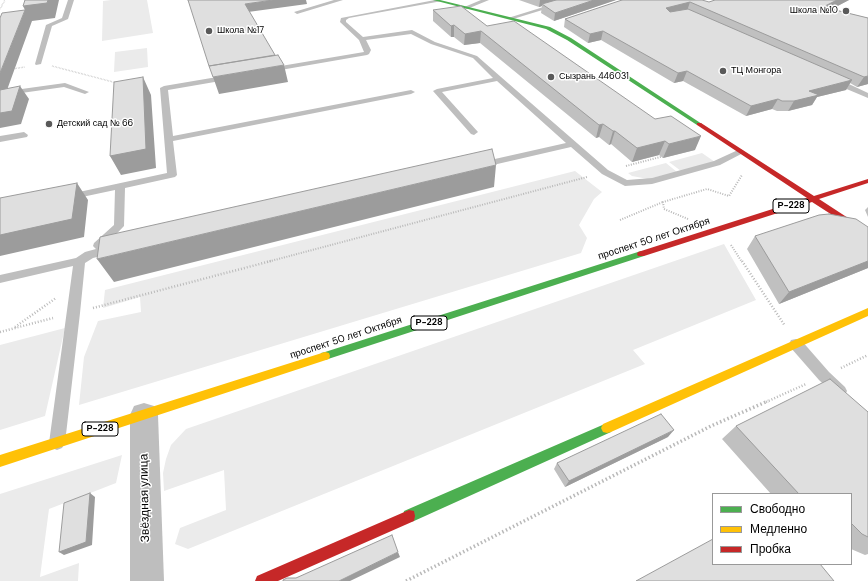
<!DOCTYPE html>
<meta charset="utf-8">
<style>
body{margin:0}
#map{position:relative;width:868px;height:581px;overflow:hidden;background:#fff;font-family:"DM Sans",sans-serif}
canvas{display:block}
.legend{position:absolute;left:712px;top:493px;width:140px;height:72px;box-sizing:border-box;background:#fff;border:1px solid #999;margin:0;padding:5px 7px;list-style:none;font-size:12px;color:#000}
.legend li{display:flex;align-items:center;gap:8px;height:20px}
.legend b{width:20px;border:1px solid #999}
</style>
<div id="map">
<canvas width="868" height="581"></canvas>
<ul class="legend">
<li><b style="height:5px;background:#4caf50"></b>Свободно</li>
<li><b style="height:5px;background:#ffc107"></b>Медленно</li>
<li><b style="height:5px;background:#c62828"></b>Пробка</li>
</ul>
</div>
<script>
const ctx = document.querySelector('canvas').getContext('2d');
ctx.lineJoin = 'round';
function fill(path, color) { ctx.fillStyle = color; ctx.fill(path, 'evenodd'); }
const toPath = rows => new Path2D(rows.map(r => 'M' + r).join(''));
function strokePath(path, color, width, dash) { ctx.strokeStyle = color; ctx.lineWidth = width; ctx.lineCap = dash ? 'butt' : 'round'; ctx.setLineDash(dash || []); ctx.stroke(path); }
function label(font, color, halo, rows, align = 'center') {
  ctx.font = font + ' "DM Sans",sans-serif'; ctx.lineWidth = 3; ctx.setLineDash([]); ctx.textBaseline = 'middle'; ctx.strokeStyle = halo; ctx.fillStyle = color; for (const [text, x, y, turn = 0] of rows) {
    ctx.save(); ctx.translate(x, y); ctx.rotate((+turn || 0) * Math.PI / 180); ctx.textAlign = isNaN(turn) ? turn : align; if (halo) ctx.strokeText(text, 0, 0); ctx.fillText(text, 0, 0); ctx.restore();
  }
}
const green = toPath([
 [111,0,147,0,153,33,102,41,103,1],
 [147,48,148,67,114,72,115,52],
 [702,153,715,162,681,171,669,162],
 [666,163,677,172,648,179,632,176,628,173],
 [575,171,602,192,594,199,579,225,587,238,581,253,79,405,84,357,98,321,141,312,140,297,103,308,105,290],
 [724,244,756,300,633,350,645,364,188,549,175,544,180,528,226,510,224,470,164,491,163,473,166,459,171,445,186,429],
 [65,328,45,416,0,430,0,345],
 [122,455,116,483,49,509,40,577,79,563,78,581,0,581,0,494]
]);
const pathFar3 = toPath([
 [0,9,5,0],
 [52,66,117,83],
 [12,69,25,67]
]);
const pathFar2 = toPath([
 [626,166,664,156],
 [688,219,664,209,663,202,707,189,729,196,742,175],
 [620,220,663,202],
 [731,245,742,262],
 [267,262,587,177]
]);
const pathFar1 = toPath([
 [742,261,785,326],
 [93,308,271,261],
 [15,327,56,298],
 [0,332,53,318],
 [841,368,868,355],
 [766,402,806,384]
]);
const path = toPath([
 [406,581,711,426,768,401]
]);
const lane = toPath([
 [68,0,74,0,68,19,52,26,41,64,36,65,35,64,46,25,62,18,68,0],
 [334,0,343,0,297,14,294,12,334,0],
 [435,0,442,1,349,18,346,20,346,22,363,37,412,30,435,42,477,56,501,77,608,170,627,180,652,178,714,161,738,150,741,149,745,152,720,165,652,184,625,186,602,174,571,147,480,168,475,165,477,163,566,143,497,81,442,92,478,132,474,135,471,134,433,91,437,89,493,78,473,58,431,44,411,34,366,40,371,50,369,54,367,55,269,72,266,70,269,68,364,52,359,40,340,22,341,18,435,0],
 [481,0,489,0,467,9,462,8,481,0],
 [566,0,575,0,513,19,508,18,566,0],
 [229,75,232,75,232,79,168,90,173,136,411,90,415,92,411,94,173,141,177,175,175,177,125,188,124,226,103,248,113,245,117,246,119,249,117,252,93,258,85,263,80,313,65,443,62,448,57,450,52,448,49,443,73,266,0,283,0,275,76,258,85,252,96,249,93,246,94,243,114,225,115,190,68,200,65,199,63,197,65,195,167,173,160,88,164,86,229,75],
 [830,78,836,78,868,93,868,98,830,82,830,78],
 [65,83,89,92,85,94,64,87,0,96,0,92,65,83],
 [24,132,28,135,27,137,0,142,0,136,24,132],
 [796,339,801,340,829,372,845,387,847,391,845,395,840,397,835,395,819,380,791,348,789,344,791,340,796,339]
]);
const street = toPath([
 [144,403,154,406,158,415,164,581,130,581,130,415,134,406,144,403]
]);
const fast = toPath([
 [433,0,440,0,550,27,571,38,702,124,697,125,567,40,546,29,433,0],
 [641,251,645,254,644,256,325,360,321,359,320,356,321,353,325,352,641,251],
 [607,423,611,424,613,428,611,432,414,521,409,522,404,521,403,516,404,511,607,423]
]);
const slow = toPath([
 [868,308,868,316,611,432,607,433,603,432,601,428,603,424,868,308],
 [325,352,329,353,330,356,329,359,0,467,0,455,325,352]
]);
const jam = toPath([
 [697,123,701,123,814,196,868,179,868,183,819,199,868,231,868,238,812,202,644,256,638,256,637,254,638,252,807,198,697,125,697,123],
 [409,510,414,511,415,516,414,521,278,581,255,581,257,576,409,510]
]);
const wall = toPath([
 [519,0,616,0,554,21,541,13,542,6,539,7],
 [622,0,709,2,715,0,849,0,831,9,868,18,868,84,857,87,850,83,846,90,817,97,812,105,788,111,777,111,772,109,746,116,683,81,674,83,601,40,588,43,564,27,565,19],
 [433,10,487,26,695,150,663,158,659,155,632,162,611,144,609,145,599,137,596,138,480,43,464,45,454,37,451,37,433,21],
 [868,207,868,217,865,210],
 [868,227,868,268,779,304,747,249,755,236],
 [868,412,868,554,865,555,851,549,851,494,771,494,722,439,736,426],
 [668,437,565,487,554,469,557,463]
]);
const shadedWall = toPath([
 [48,0,59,0,55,18,32,21,7,90,0,101,0,73,25,10,23,6],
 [273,0,306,0,307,4,248,12,245,4],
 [540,0,561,0,542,4,542,6,539,7],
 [594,0,616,0,554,21,555,13],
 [837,0,849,0,819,16,823,7],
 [690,2,687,11,663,16,666,8],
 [454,25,454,37,451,37,451,26],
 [481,31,480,43,464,45,465,34],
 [603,31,601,40,588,43,590,34],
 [284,65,288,82,219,94,213,77],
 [687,71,683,81,674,83,678,73],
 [868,76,868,84,857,87,864,77],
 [143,77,151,95,156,168,121,175,110,156],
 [852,80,846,90,817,97,812,105,788,111,794,101,809,91],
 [20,86,29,99,21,124,0,128,0,113],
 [778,99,772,109,746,116,751,106],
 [603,124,599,137,596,138,599,125],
 [613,131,615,131,611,144,609,145],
 [701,136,695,150,663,158,669,144],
 [665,141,659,155,632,162,637,148],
 [496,165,494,187,114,282,97,259],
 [77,183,88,200,84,237,0,256,0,235],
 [868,261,868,268,779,304,789,292],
 [674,430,668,437,565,487,569,481],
 [90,493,95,497,92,545,64,555,59,552],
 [398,552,400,557,350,581,339,581]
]);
const building = toPath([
 [25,0,48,0,47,3,23,6,25,0],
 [188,0,273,0,245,4,275,55,209,66,188,0],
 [556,0,594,0,555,13,542,4,556,0],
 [622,0,702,0,709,2,715,0,837,0,823,7,868,18,868,76,864,77,690,2,666,8,670,12,688,9,852,80,809,91,819,95,794,101,782,101,778,99,751,106,687,71,678,73,603,31,590,34,565,19,622,0],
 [461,6,487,26,514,21,655,119,671,116,701,136,669,144,665,141,637,148,615,131,613,131,603,124,599,125,481,31,465,34,454,25,451,26,433,10,461,6],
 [25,10,0,73,0,18,2,13,25,10],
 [278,55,284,65,213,77,209,66,278,55],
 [143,77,146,149,110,156,114,82,143,77],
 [20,86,12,111,0,113,0,90,20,86],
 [492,149,496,165,97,259,100,237,492,149],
 [77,183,72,219,0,235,0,198,77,183],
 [829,214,856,219,868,227,868,261,789,292,755,236,819,215,829,214],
 [830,379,868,412,868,537,862,534,851,523,851,494,799,494,736,426,830,379],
 [661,414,674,430,569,481,557,463,661,414],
 [90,493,86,542,59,552,64,503,90,493],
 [392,535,398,552,339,581,283,581,283,580,287,578,296,578,392,535],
 [713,539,713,564,820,564,834,581,636,581,713,539]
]);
const markers = [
 [846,11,4,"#595959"],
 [209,31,4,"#595959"],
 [723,71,4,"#595959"],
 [551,77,4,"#595959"],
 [49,124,4,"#595959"]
];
const farPoinames = [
 ["Школа №10",838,11,"right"],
 ["Школа №17",217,31],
 ["ТЦ Монгора",731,71],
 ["Сызрань 446031",559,77],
 ["Детский сад № 66",57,124]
];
const shields = [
 [791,206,36],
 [429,323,36],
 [100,429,36]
];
const shieldNames = [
 ["Р-228",791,206],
 ["Р-228",429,323],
 ["Р-228",100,429]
];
const streetNames = [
 ["проспект 50 лет Октября",654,239,-18],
 ["проспект 50 лет Октября",346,338,-18]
];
const nearStreetnames = [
 ["Звёздная улица",145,498,-91]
];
fill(green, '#ebebeb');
strokePath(pathFar3, '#b9b9b9', 1.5, [0.5, 1]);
strokePath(pathFar2, '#b9b9b9', 2, [1, 1.5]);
strokePath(pathFar1, '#b9b9b9', 2.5, [1, 2]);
strokePath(path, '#b9b9b9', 3.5, [1.5, 2.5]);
fill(lane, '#bebebe');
fill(street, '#bebebe');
fill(fast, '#4caf50');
fill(slow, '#ffc107');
fill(jam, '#c62828');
fill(wall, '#c0c0c0');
fill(shadedWall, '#9c9c9c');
fill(building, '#dfdfdf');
strokePath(building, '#9c9c9c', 1);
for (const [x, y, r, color] of markers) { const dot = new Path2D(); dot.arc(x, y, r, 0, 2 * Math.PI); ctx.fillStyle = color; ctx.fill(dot); strokePath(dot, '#fff', 1.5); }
label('9px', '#000', '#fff', farPoinames, 'left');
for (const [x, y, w] of shields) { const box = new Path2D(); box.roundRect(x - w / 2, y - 7, w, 14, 3); ctx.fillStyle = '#fff'; ctx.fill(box); strokePath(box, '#000', 1); }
label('bold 9px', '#000', null, shieldNames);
label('10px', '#000', '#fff', streetNames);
label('12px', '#000', '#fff', nearStreetnames);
</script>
